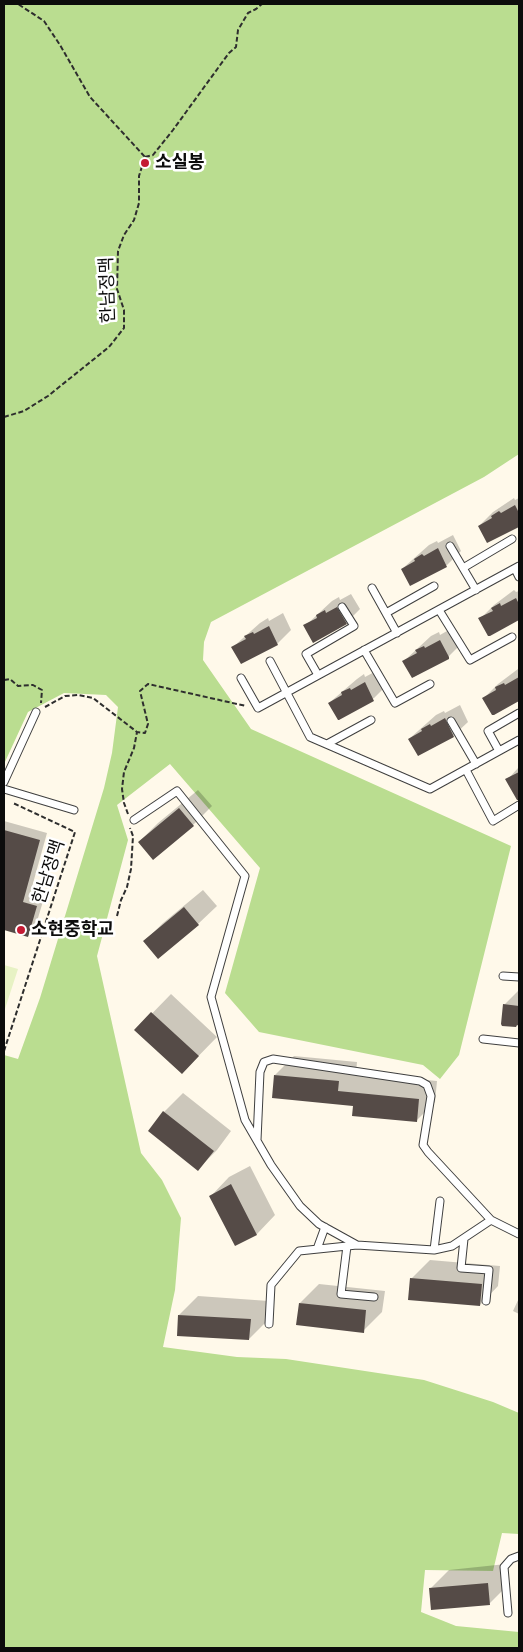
<!DOCTYPE html>
<meta charset="utf-8">
<style>
body{margin:0}
#map{position:relative;width:523px;height:1652px;overflow:hidden;background:#fff9ea;font-family:"IBM Plex Serif",serif}
canvas{display:block}
.frame{position:absolute;inset:0;border:5px solid #0c0c0c;pointer-events:none}
</style>
<div id="map">
<canvas width="523" height="1652"></canvas>
<div class="frame"></div>
</div>
<script>
const ctx = document.querySelector('canvas').getContext('2d');
ctx.lineJoin = 'round';
function fill(path, color) { ctx.fillStyle = color; ctx.fill(path, 'evenodd'); }
const toPath = rows => new Path2D(rows.map(r => 'M' + r).join(''));
function strokePath(path, color, width, dash) { ctx.strokeStyle = color; ctx.lineWidth = width; ctx.lineCap = dash ? 'butt' : 'round'; ctx.setLineDash(dash || []); ctx.stroke(path); }
function label(font, color, halo, rows, align = 'center') {
  ctx.font = font + ' "IBM Plex Serif","Noto Sans KR",serif'; ctx.lineWidth = 5; ctx.setLineDash([]); ctx.textBaseline = 'middle'; ctx.strokeStyle = halo; ctx.fillStyle = color; for (const [text, x, y, turn = 0] of rows) {
    ctx.save(); ctx.translate(x, y); ctx.rotate((+turn || 0) * Math.PI / 180); ctx.textAlign = isNaN(turn) ? turn : align; if (halo) ctx.strokeText(text, 0, 0); ctx.fillText(text, 0, 0); ctx.restore();
  }
}
const forest = toPath([
 [4,4,519,4,519,454,484,477,211,622,204,642,203,660,251,729,511,846,459,1055,440,1079,423,1065,259,1032,225,993,260,868,170,764,117,805,128,840,97,956,141,1153,162,1180,181,1218,175,1290,163,1347,237,1357,286,1359,424,1380,493,1402,519,1413,519,1534,502,1533,493,1571,425,1570,421,1612,456,1626,519,1632,519,1648,4,1648,4,1055,18,1059,40,998,104,788,112,753,118,707,106,695,64,693,28,712,4,764]
]);
const pitch = toPath([
 [4,965,18,969,4,1012]
]);
const shadow = toPath([
 [514,498,515,500,519,498,519,526,488,542,479,526,493,512],
 [453,535,461,551,447,565,411,585,402,569,429,545,437,541,438,543],
 [514,590,516,592,519,591,519,618,490,635,480,619,494,605],
 [351,594,360,609,346,623,305,626,332,601,339,597,340,600],
 [283,613,291,630,277,644,233,647,260,623,268,618,269,621],
 [454,627,463,642,449,656,414,677,404,661,431,636,439,632,440,635],
 [380,669,388,684,374,698,339,719,329,703,357,679,364,674,365,677],
 [518,669,519,700,494,714,484,698,498,684],
 [460,705,468,722,453,736,409,739,436,715,444,711,445,713],
 [519,767,519,794,517,796,507,780],
 [198,790,212,806,193,825,139,842,158,823],
 [4,821,47,833,30,894,44,898,35,928,28,936,4,929],
 [203,890,217,906,198,924,144,942,163,923],
 [518,991,519,1026,503,1024,504,1005],
 [171,994,217,1037,182,1073,136,1030],
 [294,1056,357,1062,356,1073,437,1081,435,1102,416,1121,354,1104,275,1075],
 [183,1093,231,1131,217,1150,198,1169,164,1112],
 [250,1166,275,1215,257,1234,236,1244,211,1196,229,1177],
 [430,1260,500,1266,498,1286,480,1305,411,1279],
 [319,1284,385,1291,382,1312,363,1331,300,1303],
 [198,1296,269,1301,268,1320,249,1339,179,1315],
 [519,1298,519,1314,513,1311],
 [506,1564,508,1585,490,1603,430,1589,449,1570]
]);
const building = toPath([
 [515,505,519,513,519,527,487,543,478,526,492,518,491,516,499,511,501,513],
 [438,548,447,567,410,586,401,569,415,561,414,559,422,554,424,556],
 [516,598,519,604,519,620,490,636,488,636,478,618,493,611,491,608,500,603,501,606],
 [337,607,347,624,313,643,303,625,317,618,316,615,325,610,326,613],
 [269,626,278,645,241,664,231,647,246,639,244,636,253,632,254,634],
 [440,640,449,657,449,659,412,678,402,661,417,653,415,650,424,646,425,648],
 [519,677,519,701,494,715,492,715,482,698,496,690,495,687,504,683,505,685],
 [365,682,374,701,339,720,338,720,328,703,342,695,341,692,350,688,351,690],
 [445,718,454,737,418,756,408,739,422,731,421,729,430,724,431,726],
 [519,772,519,800,517,800,505,779],
 [179,808,194,826,153,860,138,842],
 [4,830,40,840,23,902,37,906,28,937,4,930],
 [184,907,199,925,158,959,143,941],
 [503,1004,519,1006,519,1025,517,1025,516,1027,502,1026,501,1024],
 [151,1012,199,1056,182,1074,134,1030],
 [274,1075,339,1081,338,1091,419,1099,417,1122,352,1116,353,1106,272,1098],
 [163,1111,214,1151,198,1171,148,1131],
 [231,1184,257,1235,235,1246,209,1196],
 [410,1278,482,1284,480,1306,408,1300],
 [299,1303,366,1310,364,1333,296,1325],
 [178,1315,251,1319,249,1340,177,1336],
 [488,1583,490,1605,431,1610,429,1588]
]);
const path = toPath([
 [145,157,153,155,173,130,218,68,229,53,236,47,238,30,248,13,256,9,262,4],
 [4,417,24,411,48,396,109,347,124,328,124,310,117,289,118,251,124,235,134,220,139,203,139,176,145,157,90,97,60,45,44,21,18,4],
 [4,680,10,679,18,686,33,685,42,690,41,703],
 [45,707,65,696,78,695,93,698,137,732,145,733,148,724,140,691,148,684,246,706],
 [128,814,124,803,122,789,124,772,134,748,137,732],
 [117,916,121,900,127,887,131,869,133,836,130,828],
 [4,1051,75,832,13,803]
]);
const lane = toPath([
 [450,546,476,590],
 [463,568,512,539],
 [515,569,519,577],
 [372,588,397,633],
 [439,610,470,660,512,637],
 [386,613,434,586],
 [364,650,395,703,430,684],
 [270,661,310,737,430,789,519,740],
 [318,675,306,654,354,626,342,607],
 [241,678,258,708,519,566],
 [451,721,476,764],
 [327,744,371,720],
 [499,751,488,731,519,713],
 [466,770,493,821,519,805],
 [4,782,36,712],
 [4,789,74,810],
 [134,820,177,791,245,876,211,997,245,1120,271,1165,300,1206,319,1224,357,1245,434,1250,452,1246,491,1220,519,1234],
 [503,976,519,977],
 [483,1039,519,1043],
 [257,1140,260,1072,264,1062,273,1059,420,1081,427,1085,431,1096,423,1145,428,1152,491,1220],
 [464,1239,461,1268,489,1270,486,1301],
 [347,1246,341,1294,374,1297],
 [317,1249,325,1227],
 [434,1250,440,1201],
 [269,1324,271,1285,299,1251,357,1245],
 [508,1613,504,1567,511,1559,519,1556]
]);
const markers = [
 [145,163,5,"#c41b33"],
 [21,930,5,"#c41b33"]
];
const poiNames = [
 ["소실봉",155,163],
 ["소현중학교",31,930]
];
const streetNames = [
 ["한남정맥",108,290,-92],
 ["한남정맥",49,872,-72]
];
fill(forest, '#badd90');
fill(pitch, '#e7f2c4');
fill(shadow, '#0003');
fill(building, '#554b47');
strokePath(lane, '#3f3f3f', 9);
strokePath(path, '#2e2e2e', 2, [5, 2.5]);
strokePath(lane, '#fff', 7);
for (const [x, y, r, color] of markers) { const dot = new Path2D(); dot.arc(x, y, r, 0, 2 * Math.PI); ctx.fillStyle = color; ctx.fill(dot); strokePath(dot, '#fff', 2); }
label('bold 18px', '#0c0c0c', '#fff', poiNames, 'left');
label('18px', '#0c0c0c', '#fff', streetNames);
</script>
